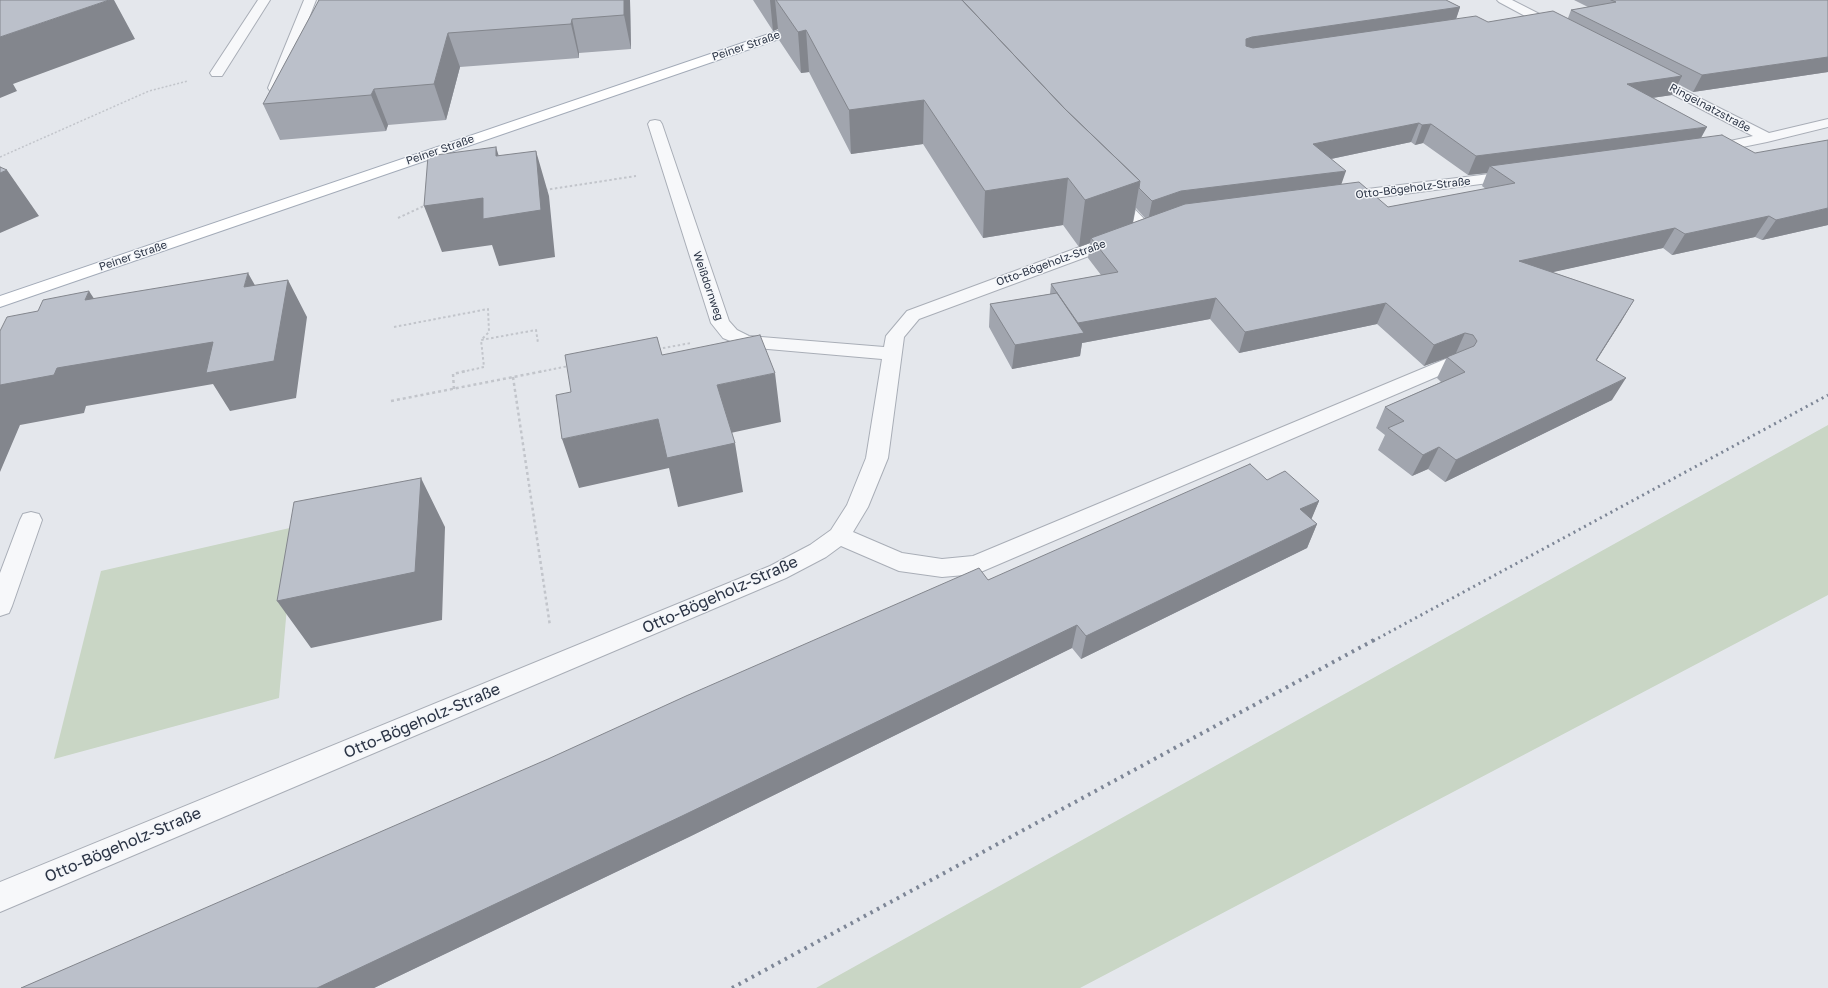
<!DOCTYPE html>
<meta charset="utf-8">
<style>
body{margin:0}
canvas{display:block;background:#e4e7ec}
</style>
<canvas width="1828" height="988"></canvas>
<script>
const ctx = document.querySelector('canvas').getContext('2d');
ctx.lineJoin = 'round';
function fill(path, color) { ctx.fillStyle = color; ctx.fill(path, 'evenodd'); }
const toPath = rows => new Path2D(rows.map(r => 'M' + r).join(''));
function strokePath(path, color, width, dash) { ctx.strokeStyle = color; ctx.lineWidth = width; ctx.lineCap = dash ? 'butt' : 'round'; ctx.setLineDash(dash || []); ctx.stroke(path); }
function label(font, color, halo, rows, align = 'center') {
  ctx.font = font + ' "Golos Text",sans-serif'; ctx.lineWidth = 3; ctx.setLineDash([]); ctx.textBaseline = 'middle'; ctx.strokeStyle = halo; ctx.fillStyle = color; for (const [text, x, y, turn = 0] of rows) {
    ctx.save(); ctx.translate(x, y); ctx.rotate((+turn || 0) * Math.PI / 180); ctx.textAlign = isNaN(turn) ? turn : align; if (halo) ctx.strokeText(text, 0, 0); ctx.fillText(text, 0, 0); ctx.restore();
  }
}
const green = toPath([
 [1828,425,1828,595,1080,988,816,988],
 [294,527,279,698,54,759,101,571]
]);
const pathFar2 = toPath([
 [0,157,149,91,188,81]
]);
const pathFar1 = toPath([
 [545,190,636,176],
 [398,218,426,205],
 [394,327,488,309,489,332,481,340],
 [658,349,691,343],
 [462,372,484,367,481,340,536,330,538,343],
 [539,372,569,366]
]);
const path = toPath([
 [513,377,550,626],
 [454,389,453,374,466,371],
 [391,401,544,371]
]);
const minor = toPath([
 [258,0,270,0,222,76,212,76,210,73,258,0],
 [304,0,316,0,282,88,280,91,275,92,270,91,268,88,304,0],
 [1497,0,1512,0,1561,25,1563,28,1561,31,1553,31,1499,2,1497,0],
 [1648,72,1769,133,1828,119,1828,127,1767,142,1708,154,1703,153,1701,150,1703,147,1753,136,1643,79,1641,76,1643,73,1648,72],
 [655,120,660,121,662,124,729,321,737,330,749,336,884,347,886,336,907,311,1112,235,1118,234,1124,235,1126,239,1124,243,919,319,904,337,888,458,868,507,853,532,902,553,942,559,973,556,1448,358,1455,356,1462,358,1465,362,1462,366,976,574,942,577,899,571,841,546,826,557,786,578,0,912,0,882,770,566,810,545,831,530,847,505,866,458,882,359,745,347,723,338,711,323,648,124,650,121,655,120],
 [1514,171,1519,173,1522,176,1519,179,1343,202,1337,200,1335,197,1337,194,1343,192,1514,171],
 [1113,191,1119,193,1151,226,1153,229,1151,232,1145,234,1139,232,1107,199,1105,196,1107,193,1113,191],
 [31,512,39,514,42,520,12,606,9,613,0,616,0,573,20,520,23,514,31,512]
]);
const major = toPath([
 [807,21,811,22,813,25,811,28,0,307,0,296,807,21]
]);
const railFar1 = toPath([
 [1373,641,1828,395]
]);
const rail = toPath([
 [732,988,1374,640]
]);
const wall = toPath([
 [319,0,630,0,631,49,579,53,579,58,460,67,446,120,388,125,386,131,280,140,263,104],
 [753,0,1446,0,1460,7,1456,19,1488,22,1568,18,1571,10,1588,7,1574,0,1828,0,1828,72,1693,92,1678,84,1672,95,1652,98,1701,138,1828,225,1762,240,1755,237,1672,255,1663,248,1552,272,1634,300,1597,360,1612,400,1445,482,1428,469,1412,476,1378,450,1385,435,1376,428,1385,407,1441,382,1437,378,1447,357,1424,366,1377,324,1239,353,1210,319,1082,343,1080,356,1012,369,989,327,990,304,1050,294,1051,284,1101,275,1088,258,1090,243,1079,247,1063,225,983,238,923,144,851,154,809,72,801,73,779,40,778,29,773,31],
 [1411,142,1415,145,1423,143,1468,175,1487,173,1482,186,1486,189,1388,207,1341,184,1331,159],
 [1136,208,1145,218,1133,223],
 [1267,480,1319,501,1311,519,1317,524,1307,548,1081,659,1072,648,689,837,374,988,21,988,988,580]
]);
const shadedWall = toPath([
 [109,0,114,0,135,39,13,84,17,91,0,98,0,37],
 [624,0,630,0,631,49,624,15],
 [770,0,775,0,778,29,773,31],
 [1460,7,1454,25,1242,58,1246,39,1252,37],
 [572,19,579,53,579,58,571,24],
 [806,30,809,72,801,73,798,32],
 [448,33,460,67,446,120,434,84],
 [1828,57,1828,72,1693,92,1702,75],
 [1682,76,1672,95,1617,103,1627,84],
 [374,89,388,125,386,131,371,95],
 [924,100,923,144,851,154,849,110],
 [1419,123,1411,142,1307,164,1313,144],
 [1431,124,1423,143,1415,145,1422,125],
 [1707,127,1696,147,1490,166,1487,173,1468,175,1476,156],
 [496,147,510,192,496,156],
 [536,151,549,196,555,257,499,266,492,245,442,252,424,206],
 [7,170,39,216,0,233,0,173],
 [1346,171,1339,191,1148,221,1152,201,1181,191],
 [1068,178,1063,225,983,238,985,191],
 [1140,181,1132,227,1091,238,1090,243,1079,247,1085,200],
 [1828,208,1828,225,1762,240,1776,220],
 [1769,216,1755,237,1672,255,1685,234],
 [1675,228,1663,248,1508,282,1519,261],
 [248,273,269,310,244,287],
 [288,280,307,317,296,398,230,411,213,384,86,406,84,413,20,425,0,472,0,385,57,368],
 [89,291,114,329,85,300],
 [1216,298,1210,319,1082,343,1080,356,1012,369,1015,345,1078,323],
 [1634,300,1621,322,1583,381,1596,360],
 [1386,303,1377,324,1239,353,1245,332],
 [1465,333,1455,355,1424,366,1434,345],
 [775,373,781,422,726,434,717,385],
 [1626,378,1612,400,1445,482,1456,460],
 [658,419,735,443,743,492,678,507,669,468,579,488,562,439],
 [1439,447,1428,469,1412,476,1423,455],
 [421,478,445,527,442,620,311,648,277,601],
 [1319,501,1309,525,1300,509],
 [1317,524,1307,548,1081,659,1086,636],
 [1077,625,1072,648,689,837,374,988,317,988]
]);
const building = toPath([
 [0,0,109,0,0,37,0,0],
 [319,0,624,0,624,15,572,19,571,24,448,33,434,84,374,89,371,95,263,104,319,0],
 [776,0,962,0,1065,109,1140,181,1085,200,1068,178,985,191,924,100,849,110,806,30,798,32,776,0],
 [962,0,1446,0,1460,7,1252,37,1246,39,1246,46,1253,48,1476,16,1488,22,1553,11,1682,76,1627,84,1707,127,1476,156,1431,124,1422,125,1419,123,1313,144,1346,171,1181,191,1152,201,1139,188,1140,181,1065,109,962,0],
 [1611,0,1828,0,1828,57,1702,75,1571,10,1616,2,1611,0],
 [1722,135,1755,153,1828,140,1828,208,1776,220,1769,216,1685,234,1675,228,1519,261,1634,300,1596,360,1626,378,1456,460,1439,447,1423,455,1388,428,1404,421,1385,407,1465,372,1447,357,1474,346,1477,341,1473,335,1465,333,1434,345,1386,303,1245,332,1216,298,1078,323,1051,284,1118,272,1091,238,1185,204,1359,182,1388,207,1515,183,1490,166,1722,135],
 [496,147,496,156,536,151,541,210,483,219,483,198,424,206,428,156,496,147],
 [0,167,7,170,0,173,0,167],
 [248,273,244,287,288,280,274,361,206,373,213,342,57,368,54,375,0,385,0,331,7,317,38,311,43,300,89,291,85,300,248,273],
 [1057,293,1084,333,1015,345,990,304,1057,293],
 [760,335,775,373,717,385,735,443,667,458,658,419,562,439,556,395,571,392,565,355,657,337,662,355,760,335],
 [1250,464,1267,480,1285,471,1319,501,1300,509,1317,524,1086,636,1077,625,682,816,317,988,21,988,548,759,686,696,979,568,988,580,1250,464],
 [421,478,415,572,277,601,294,502,421,478]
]);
const farStreetnames = [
 ["Peiner Straße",746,46,-19],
 ["Ringelnatzstraße",1710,108,28],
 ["Peiner Straße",440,150,-19],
 ["Otto-Bögeholz-Straße",1413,188,-7],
 ["Peiner Straße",133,256,-19],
 ["Otto-Bögeholz-Straße",1051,263,-20],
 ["Weißdornweg",708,286,71]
];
const nearStreetnames = [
 ["Otto-Bögeholz-Straße",720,595,-24],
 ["Otto-Bögeholz-Straße",422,721,-23],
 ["Otto-Bögeholz-Straße",123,845,-23]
];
fill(green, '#c9d6c5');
strokePath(minor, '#a9aeb7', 2);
strokePath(major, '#a3abb8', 2);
strokePath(pathFar2, '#c2c5cb', 1.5, [2, 2]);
strokePath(pathFar1, '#c2c5cb', 2, [2.5, 2.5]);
strokePath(path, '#c2c5cb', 2.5, [3, 3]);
fill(minor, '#f7f8fa');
fill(major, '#fff');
strokePath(railFar1, '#7d8696', 3, [2, 4]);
strokePath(rail, '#7d8696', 4, [2.5, 5]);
fill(wall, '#a1a5ae');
fill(shadedWall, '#83868d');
fill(building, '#bbc0ca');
strokePath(building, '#83868d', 1);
label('11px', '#2b3445', '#f4f6f9', farStreetnames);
label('16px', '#2b3445', '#f4f6f9', nearStreetnames);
</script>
